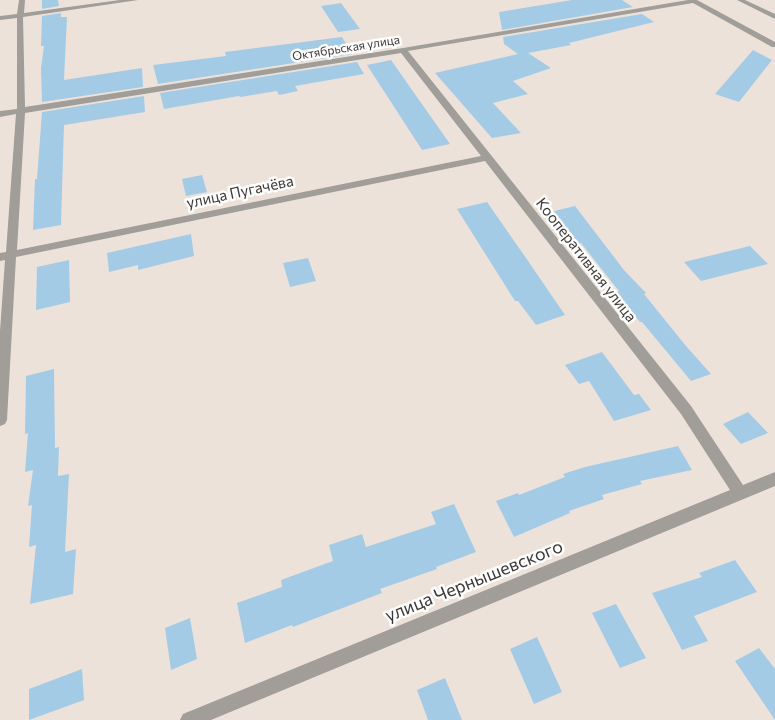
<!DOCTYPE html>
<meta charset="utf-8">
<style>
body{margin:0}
canvas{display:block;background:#ece2da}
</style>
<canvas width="775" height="720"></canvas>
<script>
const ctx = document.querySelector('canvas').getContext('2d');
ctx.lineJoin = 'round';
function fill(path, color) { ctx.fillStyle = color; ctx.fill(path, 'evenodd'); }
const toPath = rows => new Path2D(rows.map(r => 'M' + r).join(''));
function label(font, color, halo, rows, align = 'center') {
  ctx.font = font + ' Commissioner,sans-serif'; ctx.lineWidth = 5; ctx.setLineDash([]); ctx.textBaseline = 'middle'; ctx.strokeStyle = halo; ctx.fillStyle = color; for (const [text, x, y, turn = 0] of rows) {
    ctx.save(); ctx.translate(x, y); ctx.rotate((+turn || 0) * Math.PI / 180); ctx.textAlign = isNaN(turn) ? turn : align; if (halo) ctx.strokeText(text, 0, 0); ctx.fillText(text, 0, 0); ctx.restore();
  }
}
const building = toPath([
 [42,0,58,0,59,6,42,9],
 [572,0,622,0,633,7,502,30,499,12],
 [341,3,360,29,338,32,321,6],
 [61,13,61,17,67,17,64,80,142,68,143,87,42,102,41,68,44,46,41,46,42,16],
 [642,14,654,22,569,43,571,45,528,53,551,68,513,81,528,94,493,103,521,133,492,138,435,73,518,54,504,44,503,37],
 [342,37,352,54,158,84,153,65,226,56,225,52],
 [753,50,772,60,739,102,715,94],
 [391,60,450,144,422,150,367,65],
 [357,62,364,74,295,86,298,91,279,95,277,91,240,97,239,96,164,109,160,93],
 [144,96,145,112,64,125,61,225,33,230,35,179,37,179,42,112],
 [202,175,207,192,186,196,182,179],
 [487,202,526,258,565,315,536,325,518,301,515,301,457,209],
 [575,206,624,270,646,293,644,294,686,346,711,374,691,381,642,322,640,322,617,292,619,291,581,243,579,244,554,211],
 [191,234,194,256,138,270,138,265,109,272,107,253],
 [750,246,768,264,701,281,684,262],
 [308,258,316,281,290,287,283,263],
 [69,260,70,302,36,310,37,267],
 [602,352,634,395,639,394,651,410,614,421,589,381,579,384,565,365],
 [54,369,55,448,59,447,58,476,69,474,65,552,76,549,73,594,30,604,36,545,29,547,32,505,28,506,33,470,25,472,28,433,25,434,26,376],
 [748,412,768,433,741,444,723,424],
 [678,446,692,470,640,481,642,484,602,495,604,499,569,511,570,513,514,537,496,501,518,493,519,495,565,477,563,474,585,467],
 [454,504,476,552,436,567,437,569,380,589,382,593,319,617,293,627,292,625,245,643,237,603,282,587,281,580,333,561,329,545,362,534,366,547,436,524,431,512],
 [735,560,757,592,694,616,708,641,682,650,652,593,702,577,699,573],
 [616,604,646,658,620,668,592,613],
 [190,618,197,659,171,670,165,628],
 [537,637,562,692,534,704,510,649],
 [759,648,775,669,775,720,735,661],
 [82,669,84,700,29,720,29,689],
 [445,678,462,720,428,720,417,690]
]);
const street = toPath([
 [19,0,25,0,24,13,120,0,138,0,23,17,25,107,403,48,688,0,697,0,775,42,775,47,772,47,693,3,408,51,691,406,743,485,775,472,775,486,211,720,180,720,183,714,730,490,681,414,485,161,16,257,7,420,5,424,0,426,0,331,5,260,0,261,0,253,6,252,16,114,0,117,0,111,17,109,17,18,0,20,0,16,17,14,19,0],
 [401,53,481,156,17,250,25,113,401,53],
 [737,0,745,0,775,14,775,19,737,0]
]);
const farStreetnames = [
 ["Октябрьская улица",346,48,-9]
];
const streetNames = [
 ["улица Пугачёва",240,192,-12],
 ["Кооперативная улица",586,260,52]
];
const nearStreetnames = [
 ["улица Чернышевского",474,581,-22]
];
fill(building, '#a4cbe6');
fill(street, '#a19d99');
label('12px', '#3b3734', '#fff', farStreetnames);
label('15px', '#3b3734', '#fff', streetNames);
label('18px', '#3b3734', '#fff', nearStreetnames);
</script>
